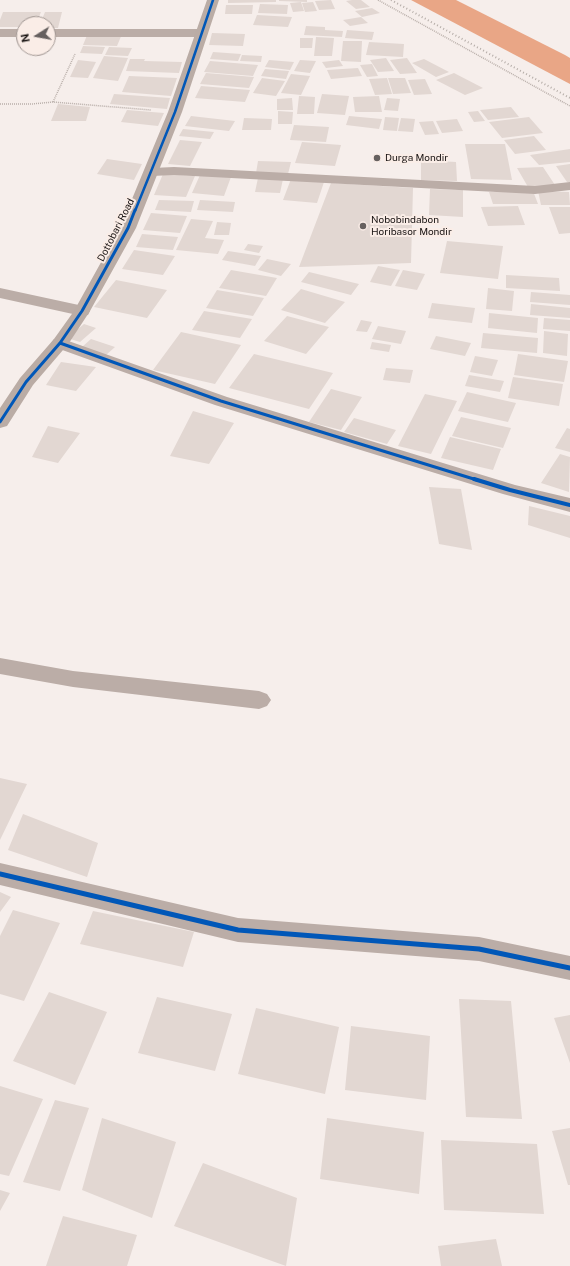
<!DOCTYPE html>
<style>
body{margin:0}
#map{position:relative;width:570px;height:1266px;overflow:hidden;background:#f6eeeb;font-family:"Public Sans",sans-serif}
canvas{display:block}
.north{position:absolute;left:16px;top:16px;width:40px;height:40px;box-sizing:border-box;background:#faede7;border:1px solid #a09692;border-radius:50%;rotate:259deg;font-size:11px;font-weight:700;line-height:16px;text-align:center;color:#191413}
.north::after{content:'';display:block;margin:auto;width:14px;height:18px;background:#66605f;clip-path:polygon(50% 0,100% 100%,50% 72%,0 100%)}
</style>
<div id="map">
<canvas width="570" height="1266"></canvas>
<div class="north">N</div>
</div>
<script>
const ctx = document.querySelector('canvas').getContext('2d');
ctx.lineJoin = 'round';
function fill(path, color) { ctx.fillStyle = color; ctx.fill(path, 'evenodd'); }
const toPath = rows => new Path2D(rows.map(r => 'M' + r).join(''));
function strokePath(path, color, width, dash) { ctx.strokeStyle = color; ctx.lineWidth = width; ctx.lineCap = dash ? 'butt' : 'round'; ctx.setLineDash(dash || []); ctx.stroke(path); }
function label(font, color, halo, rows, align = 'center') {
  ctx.font = font + ' "Public Sans",sans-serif'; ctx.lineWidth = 4; ctx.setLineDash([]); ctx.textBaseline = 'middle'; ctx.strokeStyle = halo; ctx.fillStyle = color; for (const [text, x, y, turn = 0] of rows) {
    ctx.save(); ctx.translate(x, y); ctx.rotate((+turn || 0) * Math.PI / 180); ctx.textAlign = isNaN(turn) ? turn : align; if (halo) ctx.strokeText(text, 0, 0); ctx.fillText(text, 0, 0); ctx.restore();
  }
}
const water = toPath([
 [411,0,456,0,565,55,570,58,570,84]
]);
const building = toPath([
 [228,0,276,0,276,2,228,3],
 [279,0,307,0,307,2,279,1],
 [331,0,335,9,319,10,315,1],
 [352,0,361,0,370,7,356,9,346,1],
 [301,2,304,11,293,12,290,3],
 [313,2,317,11,305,12,302,3],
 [260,4,288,5,287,14,258,13],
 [226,5,253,5,252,14,225,14],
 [372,8,380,13,362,17,355,11],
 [3,12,41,12,36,24,24,24,24,27,0,27,0,20],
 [45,12,62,12,58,28,48,28,48,24,40,24],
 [257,15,292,17,288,27,253,25],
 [361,17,368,23,350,26,343,20],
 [306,26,325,27,325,30,343,31,342,37,304,35],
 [347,30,374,32,372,40,345,38],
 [88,33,122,34,117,46,83,45],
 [212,33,245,34,243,46,209,45],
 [316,37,334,38,332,56,314,56],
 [300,38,313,38,312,48,300,48],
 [343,41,362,41,361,62,341,61],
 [369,42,404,44,403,57,366,55],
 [83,46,105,47,102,54,80,53],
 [109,47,132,48,128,56,105,55],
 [213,52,241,54,238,61,210,59],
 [242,55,262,56,261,62,240,61],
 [104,56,128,58,118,81,93,78],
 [386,58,394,71,378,72,370,60],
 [407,58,417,73,400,74,390,60],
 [130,59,145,59,144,61,182,62,179,73,126,71],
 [424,59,449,72,436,77,412,63],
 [78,60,96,62,88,78,70,77],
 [269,60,294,62,290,70,265,67],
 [300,60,316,61,310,73,294,71],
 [339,60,343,66,326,68,322,62],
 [210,61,258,65,253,76,204,72],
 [372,64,378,76,367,77,360,65],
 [358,68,362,76,331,79,327,70],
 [265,69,289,71,286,79,261,76],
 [206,73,254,77,249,88,200,84],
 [454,73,483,88,465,95,436,80],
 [291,74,310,76,301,95,281,93],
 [129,76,177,78,171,96,122,92],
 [262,78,285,81,276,96,253,93],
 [387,78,392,94,375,95,369,79],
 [388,78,405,78,411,93,393,94],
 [425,79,432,94,414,95,408,80],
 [201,86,250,90,245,102,195,98],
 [114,94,170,98,167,109,110,104],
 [322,94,349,96,345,115,317,113],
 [299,96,315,97,314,114,297,114],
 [379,96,382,112,355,112,353,97],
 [292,98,293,110,277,110,277,99],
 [387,98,400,99,398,111,384,110],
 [58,104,90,107,86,121,51,121],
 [511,107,519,117,488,120,480,110],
 [127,110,164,113,158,126,121,122],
 [278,111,293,112,292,124,278,124],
 [478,111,485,121,474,122,468,112],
 [191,116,235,121,229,131,185,126],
 [349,116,382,119,379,129,346,125],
 [385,117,399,118,397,131,383,130],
 [529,117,543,133,502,138,489,122],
 [244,118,272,119,271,130,242,130],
 [401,118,415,119,413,132,398,131],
 [457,119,463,131,442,133,436,121],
 [433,121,439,134,425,135,419,122],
 [294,125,329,127,326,142,290,140],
 [183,129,214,132,210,139,179,136],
 [534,136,546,150,515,154,504,140],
 [180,140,202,142,190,166,168,164],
 [302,142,341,145,335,166,295,163],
 [465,144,505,144,512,180,471,179],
 [570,149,570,162,539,165,530,155],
 [107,159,142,164,134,180,97,174],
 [421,160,456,162,457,181,421,180],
 [258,161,291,162,288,174,256,173],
 [570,164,570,182,567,182,556,166],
 [543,167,555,185,528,187,517,168],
 [163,174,195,176,186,197,154,195],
 [200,175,231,177,224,196,192,193],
 [258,178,283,179,280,193,255,192],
 [291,179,324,182,317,203,283,200],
 [331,183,413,188,411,263,299,267],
 [430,189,463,190,463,217,429,215],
 [533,191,538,204,493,204,489,192],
 [538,191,569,192,570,205,541,205],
 [159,200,194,201,191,212,155,210],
 [200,200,235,202,233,212,197,210],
 [518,206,525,225,488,226,481,207],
 [549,207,570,207,570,233,559,234],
 [151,213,187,216,180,233,143,230],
 [191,219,213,221,205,238,224,240,218,254,176,250],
 [217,222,231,223,229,235,214,235],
 [142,234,178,237,173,250,136,247],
 [447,241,503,246,498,279,440,273],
 [248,244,263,246,259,253,244,250],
 [134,250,175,256,163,275,122,269],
 [228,251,261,256,255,266,222,260],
 [267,259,291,264,281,276,258,270],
 [378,266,400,270,391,286,370,282],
 [231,270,277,278,266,296,219,288],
 [403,270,425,274,417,290,395,286],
 [309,272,359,284,351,295,301,282],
 [506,275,559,278,560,291,506,288],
 [116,280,167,290,147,318,94,307],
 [488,288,514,291,512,311,486,309],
 [301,289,345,302,325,323,281,310],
 [217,290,264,298,253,316,206,308],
 [531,292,570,295,570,305,530,302],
 [432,303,475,308,472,323,428,318],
 [531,304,570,308,570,318,530,315],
 [204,311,252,319,240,338,192,330],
 [489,313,538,318,537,333,488,328],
 [287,316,329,327,306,354,264,341],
 [544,318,570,320,570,331,543,329],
 [361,320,372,322,367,332,356,331],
 [84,324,96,328,80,342,67,338],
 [378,326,406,331,401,344,372,339],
 [544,331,568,334,567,356,543,353],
 [181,332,241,345,215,384,153,370],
 [483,333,538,338,537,353,481,348],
 [436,336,471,343,465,356,430,349],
 [91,339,115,347,106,355,82,347],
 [372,342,391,345,389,352,370,349],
 [254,354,333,373,309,409,229,388],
 [518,354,568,361,564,382,514,375],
 [475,356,498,360,492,376,470,372],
 [61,362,96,367,76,391,46,385],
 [386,368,413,370,410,383,383,380],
 [469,375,504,381,500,392,465,386],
 [513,377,563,384,559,406,508,398],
 [331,389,362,397,341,430,309,422],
 [467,392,516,403,508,422,458,411],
 [425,394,457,401,431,454,398,446],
 [193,411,234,423,209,464,170,456],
 [461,417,511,428,503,448,452,436],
 [354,418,396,430,387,444,344,432],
 [48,426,80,433,58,463,32,457],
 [567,428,570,429,570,452,555,448],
 [450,437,501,449,493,470,441,458],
 [560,454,570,457,569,492,541,483],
 [429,487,461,489,472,550,439,544],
 [529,506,570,516,570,538,528,525],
 [0,778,27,784,0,840],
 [23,814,98,843,87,877,8,850],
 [0,892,11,897,0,912],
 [13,910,60,923,24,1001,0,994,0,936],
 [93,911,194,932,183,967,80,944],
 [49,992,107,1012,75,1085,13,1061],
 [157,997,232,1014,215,1071,138,1053],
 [459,999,511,1001,522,1119,466,1117],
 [256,1008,339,1027,325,1094,238,1074],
 [570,1015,570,1063,554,1018],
 [351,1026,430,1036,426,1100,345,1090],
 [0,1086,43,1099,9,1176,0,1174],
 [55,1100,89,1108,60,1191,23,1182],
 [102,1118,176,1142,152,1218,82,1190],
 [327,1118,424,1132,419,1194,320,1179],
 [570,1128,570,1185,568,1185,552,1131],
 [441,1140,537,1144,544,1214,444,1210],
 [203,1163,297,1198,286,1266,174,1226],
 [0,1190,10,1193,0,1211],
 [63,1216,137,1235,127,1266,46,1266],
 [496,1239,502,1266,441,1266,438,1246]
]);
const path = toPath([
 [378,0,570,106],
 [53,102,75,54],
 [0,104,32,104,53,102,151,110]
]);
const street = toPath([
 [0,29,24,29,24,37,0,37,0,29],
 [48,29,202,29,206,30,208,33,206,36,202,37,48,37,48,29],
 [174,167,535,186,570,182,570,190,535,194,174,175,152,176,147,175,145,172,147,169,152,168,174,167],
 [0,288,88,307,90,311,88,315,82,316,0,298,0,288],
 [60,338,227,397,515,485,570,498,570,512,503,494,215,405,54,347,51,343,54,339,60,338],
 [0,658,73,671,259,691,267,694,271,700,267,706,259,709,73,687,0,674,0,658],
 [0,863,238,918,479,937,570,956,570,980,479,961,238,942,0,885,0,863]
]);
const secondary = toPath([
 [207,0,219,0,182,112,136,228,90,311,69,343,33,385,7,426,0,428,0,408,20,378,54,339,74,311,120,228,168,112,207,0]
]);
const rail = toPath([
 [391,0,570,98]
]);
const cyclewayFar3 = toPath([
 [135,211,175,112,213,0]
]);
const cyclewayFar2 = toPath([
 [60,343,221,401,477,480],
 [0,422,26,382,60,343,82,311,128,228,135,210]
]);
const cyclewayFar1 = toPath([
 [474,479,510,490,570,505]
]);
const cycleway = toPath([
 [0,874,238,930,479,949,570,968]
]);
const markers = [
 [377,158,4,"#66605f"],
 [363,226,4,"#66605f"]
];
const farPoinames = [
 ["Durga Mondir",385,158],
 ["Nobobindabon",371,220],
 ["Horibasor Mondir",371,232]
];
const farStreetnames = [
 ["Dottobari Road",116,230,-63]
];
fill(water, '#e9a686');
fill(building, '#e2d7d2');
strokePath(path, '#b9afaa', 1.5, [1, 1]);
fill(street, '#bbada7');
fill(secondary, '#baaca5');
strokePath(rail, '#b5ada8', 2, [1, 2.5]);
strokePath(cyclewayFar3, '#0057b8', 2.5);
strokePath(cyclewayFar2, '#0057b8', 3);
strokePath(cyclewayFar1, '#0057b8', 4);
strokePath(cycleway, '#0057b8', 5);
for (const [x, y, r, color] of markers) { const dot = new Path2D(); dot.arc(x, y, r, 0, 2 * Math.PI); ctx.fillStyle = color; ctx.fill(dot); strokePath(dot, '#faede7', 1.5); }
label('10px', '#191413', '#faede7', farPoinames, 'left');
label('10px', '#191413', '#faede7', farStreetnames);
</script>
